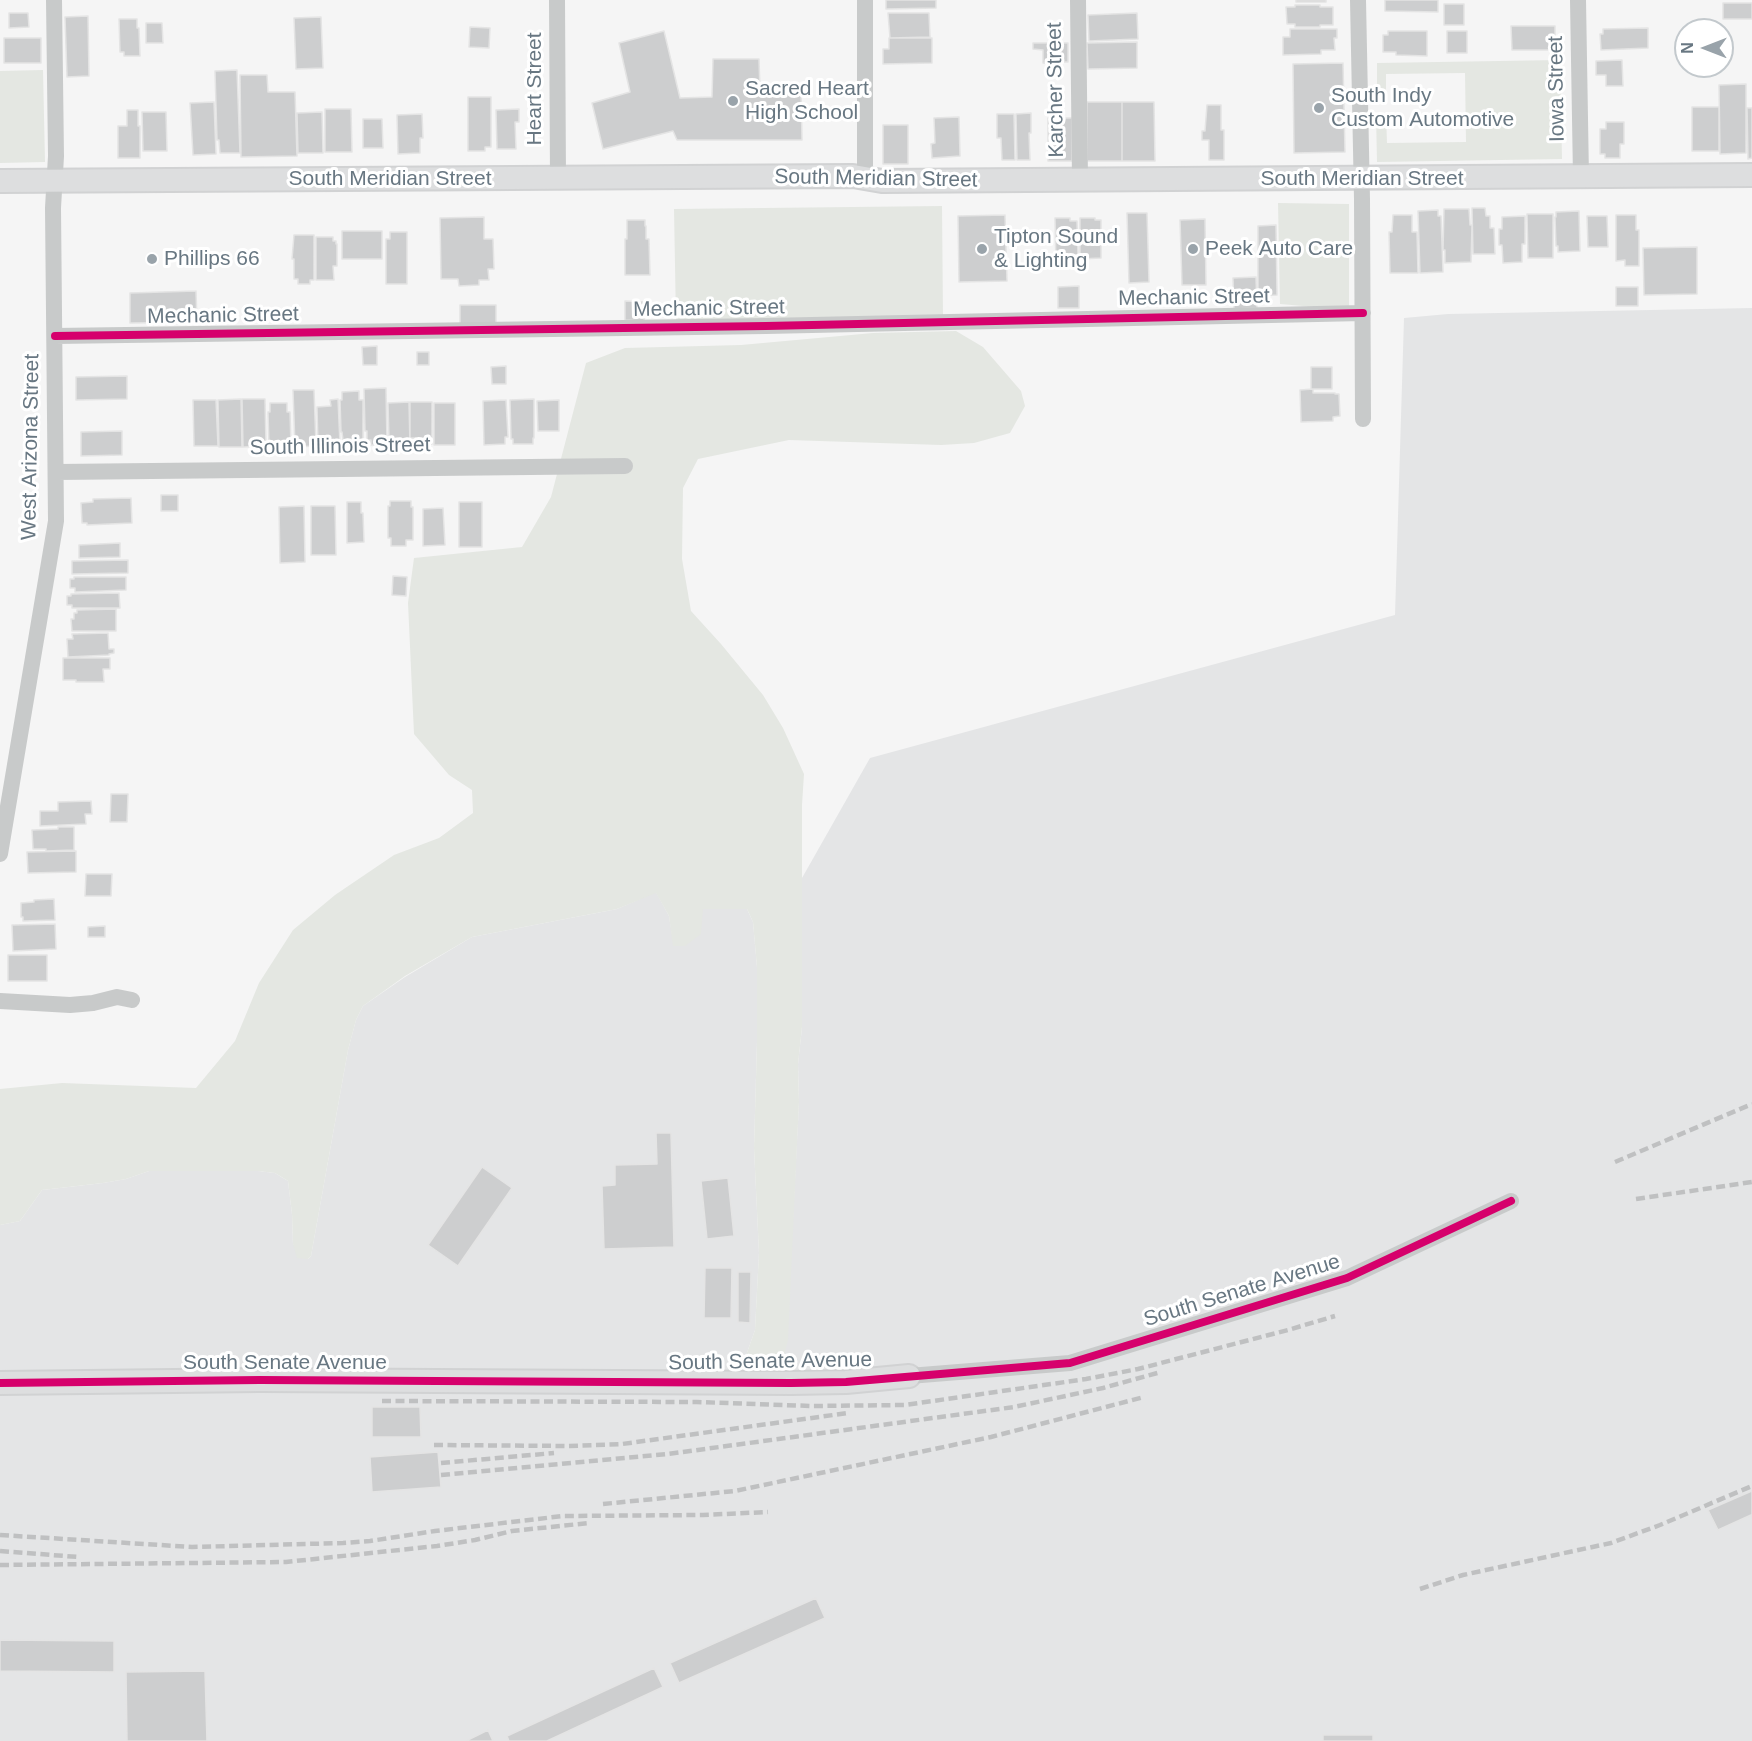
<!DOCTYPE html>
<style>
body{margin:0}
#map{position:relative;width:1752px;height:1741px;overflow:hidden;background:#f5f5f5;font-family:Helvetica,sans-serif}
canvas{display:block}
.north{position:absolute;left:1674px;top:18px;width:60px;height:60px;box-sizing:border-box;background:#fff;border:2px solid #c3c9cd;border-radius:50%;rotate:270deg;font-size:16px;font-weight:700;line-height:24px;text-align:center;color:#687782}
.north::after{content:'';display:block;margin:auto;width:21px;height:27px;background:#99a3aa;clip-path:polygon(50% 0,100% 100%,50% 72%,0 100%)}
</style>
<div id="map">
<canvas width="1752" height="1741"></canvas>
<div class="north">N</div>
</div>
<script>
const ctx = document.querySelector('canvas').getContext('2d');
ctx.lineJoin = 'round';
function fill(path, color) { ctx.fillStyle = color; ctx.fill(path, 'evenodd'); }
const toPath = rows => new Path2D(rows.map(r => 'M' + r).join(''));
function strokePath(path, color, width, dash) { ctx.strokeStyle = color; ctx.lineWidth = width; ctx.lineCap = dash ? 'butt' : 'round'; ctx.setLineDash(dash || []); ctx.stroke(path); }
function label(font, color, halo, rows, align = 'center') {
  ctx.font = font + ' Helvetica,sans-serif'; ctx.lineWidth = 6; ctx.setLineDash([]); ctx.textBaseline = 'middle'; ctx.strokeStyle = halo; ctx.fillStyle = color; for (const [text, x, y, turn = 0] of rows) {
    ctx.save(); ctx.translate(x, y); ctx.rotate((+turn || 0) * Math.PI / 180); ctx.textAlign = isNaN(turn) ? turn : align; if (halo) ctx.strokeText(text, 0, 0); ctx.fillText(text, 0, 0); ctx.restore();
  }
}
const built = toPath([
 [1752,308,1752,1741,0,1741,0,1225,20,1221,42,1190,103,1183,126,1179,149,1171,258,1171,275,1173,288,1181,292,1214,293,1244,308,1259,311,1256,348,1050,356,1020,363,1006,405,977,472,937,617,909,656,892,669,916,674,946,703,909,747,909,753,922,757,967,757,1042,754,1148,759,1253,755,1330,743,1364,769,1366,793,1218,799,1102,798,1064,802,1027,802,878,870,758,1395,615,1404,318,1448,314]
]);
const green = toPath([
 [1560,60,1562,159,1377,162,1376,114,1386,114,1387,143,1466,142,1465,73,1386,74,1386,98,1377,98,1377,63],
 [43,70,45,162,0,163,0,71],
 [1278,203,1349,204,1349,310,1280,304],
 [942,206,943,317,676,321,674,209],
 [956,331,983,347,1021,391,1025,406,1010,433,974,443,941,445,789,440,698,459,683,488,682,559,691,611,721,644,763,695,783,728,804,774,802,805,802,1027,798,1064,799,1102,788,1340,783,1360,769,1366,743,1364,755,1330,759,1253,754,1148,757,1042,757,967,753,922,747,909,703,909,701,934,685,946,673,946,669,916,656,893,617,909,472,937,405,976,363,1006,356,1020,348,1050,311,1256,308,1259,297,1258,293,1244,292,1214,288,1181,275,1173,258,1171,149,1171,126,1179,103,1183,42,1190,20,1221,0,1225,0,1089,62,1083,196,1088,235,1041,259,983,293,930,335,895,394,855,439,838,473,813,472,790,449,775,414,734,408,603,414,558,522,547,551,497,586,363,625,348,741,345,873,333]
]);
const building = toPath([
 [886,0,936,0,936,8,886,9,886,0],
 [1296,0,1326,0,1326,2,1296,2,1296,0],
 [1385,0,1438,0,1438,12,1385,11,1385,0],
 [1723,3,1752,3,1752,19,1723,19,1723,3],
 [1444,4,1464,4,1464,25,1444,25,1444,4],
 [1295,5,1320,5,1320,7,1333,7,1333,25,1320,25,1320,27,1295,27,1295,24,1287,24,1286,7,1295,7,1295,5],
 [9,13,28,13,29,27,9,28,9,13],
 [888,13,929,13,930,37,890,38,888,13],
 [1137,13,1138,39,1089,41,1088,15,1137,13],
 [88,16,89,76,67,77,65,17,88,16],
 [321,17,323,68,296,69,294,18,321,17],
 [119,19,137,19,137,28,139,28,140,56,124,56,124,52,120,52,119,19],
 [146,23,162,23,163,43,146,43,146,23],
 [1511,26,1555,26,1555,50,1512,50,1511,26],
 [470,27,490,28,489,48,469,47,470,27],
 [1648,28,1648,48,1601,50,1600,34,1603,34,1603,29,1648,28],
 [1290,29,1337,29,1337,38,1334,38,1335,50,1321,50,1321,54,1283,55,1283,37,1290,37,1290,29],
 [664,31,680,98,712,97,713,59,759,59,760,91,801,91,802,140,677,140,673,131,603,149,592,103,630,92,619,43,664,31],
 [1388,31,1427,31,1427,56,1396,55,1396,52,1383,52,1383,35,1388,35,1388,31],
 [1447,31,1467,31,1467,53,1447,53,1447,31],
 [4,38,41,38,41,63,4,63,4,38],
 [889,38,932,38,932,63,883,64,883,49,889,49,889,38],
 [1137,42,1137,68,1088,69,1087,43,1137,42],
 [1033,43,1068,43,1068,62,1058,62,1058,64,1043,63,1043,50,1033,49,1033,43],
 [1622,60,1623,86,1606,86,1606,75,1596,75,1596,61,1622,60],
 [1343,63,1345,152,1294,153,1293,64,1343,63],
 [237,70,240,153,220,153,219,140,217,140,215,71,237,70],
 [240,75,267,75,268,92,295,92,297,156,241,157,240,75],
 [1746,84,1746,153,1720,154,1719,85,1746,84],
 [468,97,491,97,491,147,485,147,485,151,468,151,468,97],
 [214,102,216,154,193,155,190,103,214,102],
 [1087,102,1122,102,1122,161,1087,161,1087,102],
 [1122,102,1154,102,1155,161,1122,161,1122,102],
 [1207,105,1221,105,1221,130,1224,130,1224,160,1209,160,1209,140,1202,140,1202,131,1205,131,1207,105],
 [1692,107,1719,107,1719,151,1692,151,1692,107],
 [1747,108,1752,108,1752,158,1748,159,1747,108],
 [325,109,351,109,352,152,325,152,325,109],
 [519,109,519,122,515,122,516,149,497,149,496,110,519,109],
 [127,110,138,110,138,126,140,126,140,158,118,158,118,126,127,126,127,110],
 [142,112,166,112,167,151,143,151,142,112],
 [322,112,323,153,298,153,297,113,322,112],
 [1031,113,1031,133,1029,133,1030,160,1017,160,1016,114,1031,113],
 [422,114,423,138,420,138,420,153,398,154,397,115,422,114],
 [997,114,1014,114,1015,160,1002,160,1001,138,997,138,997,114],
 [959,117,960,156,932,158,931,144,935,143,934,118,959,117],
 [1048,118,1072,118,1072,161,1048,161,1048,118],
 [363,119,382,119,383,148,363,148,363,119],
 [1606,122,1624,122,1624,144,1620,144,1620,158,1605,158,1605,154,1600,154,1600,129,1606,129,1606,122],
 [883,125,908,125,908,164,883,164,883,125],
 [1472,208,1485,208,1486,216,1490,216,1490,228,1494,228,1495,254,1473,254,1472,208],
 [1444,209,1469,209,1470,225,1472,225,1471,262,1445,263,1445,250,1443,250,1444,209],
 [1438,210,1438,216,1441,216,1443,272,1420,273,1418,211,1438,210],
 [1579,211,1580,251,1558,252,1558,246,1556,246,1555,217,1556,217,1556,212,1579,211],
 [1127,213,1147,213,1149,282,1129,283,1127,213],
 [1527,214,1553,214,1553,258,1528,258,1527,214],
 [1005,215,1007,281,959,282,958,216,1005,215],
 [1393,215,1412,215,1412,232,1417,232,1418,273,1390,273,1389,232,1392,232,1393,215],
 [1616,215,1636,215,1636,230,1639,230,1639,266,1625,266,1625,260,1616,261,1616,215],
 [1525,216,1525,244,1522,244,1522,262,1503,263,1502,245,1499,245,1499,229,1502,229,1502,217,1525,216],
 [1587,216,1607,216,1608,247,1588,247,1587,216],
 [484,217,484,239,493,239,494,269,488,269,489,280,479,280,479,285,459,286,458,279,441,279,440,218,484,217],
 [1055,218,1070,218,1070,221,1077,221,1078,255,1066,255,1066,267,1056,267,1055,218],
 [1080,218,1095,218,1095,220,1101,220,1101,258,1080,259,1080,218],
 [1205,219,1206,285,1182,285,1180,220,1205,219],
 [627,220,645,220,645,226,646,226,646,239,649,239,650,275,625,275,625,239,627,239,627,220],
 [1276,225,1277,295,1258,296,1258,226,1276,225],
 [342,231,382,231,382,259,342,259,342,231],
 [390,232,407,232,407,284,386,284,386,239,390,239,390,232],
 [294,235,314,235,314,280,310,280,310,284,298,284,298,279,294,279,294,259,292,259,294,235],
 [316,237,333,237,333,241,336,241,336,244,337,244,337,266,333,266,334,280,316,280,316,237],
 [1697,247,1697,294,1644,295,1643,248,1697,247],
 [1256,277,1257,308,1234,309,1233,278,1256,277],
 [1079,286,1079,308,1058,308,1058,287,1079,286],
 [1616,287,1638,287,1638,306,1616,306,1616,287],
 [196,291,197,322,130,323,130,293,196,291],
 [625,301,645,302,644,321,625,320,625,301],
 [460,305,496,305,496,325,460,325,460,305],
 [377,346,377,365,363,365,362,347,377,346],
 [417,352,429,352,429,365,417,365,417,352],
 [506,366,506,384,492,384,491,367,506,366],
 [1311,367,1332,367,1332,389,1311,389,1311,367],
 [127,376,127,399,76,400,76,377,127,376],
 [386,388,387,445,371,445,371,440,367,440,367,431,365,431,364,389,386,388],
 [1313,389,1313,393,1335,393,1335,394,1339,394,1340,416,1333,417,1333,421,1301,422,1300,390,1313,389],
 [293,390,314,390,316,446,295,447,293,390],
 [359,391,359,400,363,400,363,445,348,446,348,440,343,440,342,432,341,432,340,400,342,400,342,392,359,391],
 [241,399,242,447,219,447,218,400,241,399],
 [242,399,265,399,266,446,243,447,242,399],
 [338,399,340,444,318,445,317,407,331,406,330,400,338,399],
 [534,399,534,438,533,438,533,444,513,444,513,439,511,439,510,400,534,399],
 [193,400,216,400,218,446,194,446,193,400],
 [506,400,508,437,505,437,505,444,484,445,483,401,506,400],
 [559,400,559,431,538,431,537,401,559,400],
 [409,402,410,446,394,446,394,439,389,439,388,403,409,402],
 [410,402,432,402,432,444,416,444,416,438,410,438,410,402],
 [270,403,287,403,287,412,290,412,291,446,269,446,268,412,270,412,270,403],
 [434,403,455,403,455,445,434,445,434,403],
 [122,431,122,455,81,456,81,432,122,431],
 [161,495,178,495,178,511,161,511,161,495],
 [131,498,132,523,87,525,87,523,82,523,81,503,93,502,93,499,131,498],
 [390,501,411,501,411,507,413,507,413,540,406,540,406,546,391,546,391,538,388,538,388,506,390,506,390,501],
 [347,502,361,502,361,513,363,513,364,542,347,543,347,502],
 [459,502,482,502,482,547,459,547,459,502],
 [304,506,305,562,280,563,279,507,304,506],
 [311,506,335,506,336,555,311,555,311,506],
 [443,508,445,545,423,546,423,509,443,508],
 [120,543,120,557,79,558,79,545,120,543],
 [128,560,128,573,72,574,72,561,128,560],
 [393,576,407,577,406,596,392,595,393,576],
 [74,577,126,577,126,590,75,592,75,588,70,588,70,579,74,579,74,577],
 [119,593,120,608,72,608,72,605,67,605,67,596,71,596,71,594,119,593],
 [116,609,116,631,72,631,71,619,74,619,74,613,77,613,77,610,116,609],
 [108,633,109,649,114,649,114,653,109,654,109,655,68,657,67,639,73,639,72,634,108,633],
 [63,658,110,658,110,669,103,669,104,682,76,682,76,680,63,680,63,658],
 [111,794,128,794,127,822,110,822,111,794],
 [91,801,92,814,85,814,86,824,40,826,40,811,58,811,58,802,91,801],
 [58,827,74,827,74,850,46,851,46,849,33,849,32,830,58,829,58,827],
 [76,851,76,872,28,873,27,852,76,851],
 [86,874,112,874,111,896,85,896,86,874],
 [54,899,55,920,23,921,23,917,21,917,21,903,34,902,34,900,54,899],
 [55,924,56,949,13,951,12,925,55,924],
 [105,926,105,937,88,937,88,927,105,926],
 [8,955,47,955,47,981,8,981,8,955],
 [656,1133,671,1133,674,1247,604,1249,602,1186,615,1185,615,1165,657,1164,656,1133],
 [482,1167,512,1188,458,1266,428,1245,482,1167],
 [728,1178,734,1236,707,1239,701,1181,728,1178],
 [705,1268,732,1268,731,1318,704,1318,705,1268],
 [738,1272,751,1272,750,1323,738,1322,738,1272],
 [372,1407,420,1407,421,1437,372,1437,372,1407],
 [438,1452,441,1487,372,1492,370,1457,438,1452],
 [1752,1491,1752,1518,1751,1515,1718,1530,1708,1510,1752,1491],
 [816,1598,825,1618,679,1683,670,1663,816,1598],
 [0,1640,114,1641,114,1672,0,1671,0,1640],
 [654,1668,663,1687,547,1741,509,1741,507,1736,654,1668],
 [205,1671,207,1741,127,1741,126,1672,205,1671],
 [488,1730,493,1741,466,1741,488,1730],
 [1323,1735,1373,1735,1373,1741,1323,1741,1323,1735]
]);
const street = toPath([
 [557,0,558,178],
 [1078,0,1080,180],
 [1358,0,1362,199,1363,419],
 [1578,0,1581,177],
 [865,178,865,0],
 [55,336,766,326,1363,313],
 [57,472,625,466],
 [0,854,56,521,53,208,56,156,54,0],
 [0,1001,70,1005,93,1003,117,997,132,1000],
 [909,1376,1070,1363,1347,1278,1511,1201]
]);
const secondary = toPath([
 [0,181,853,176,882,181,1752,175],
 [0,1383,260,1380,791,1383,846,1382,909,1376]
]);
const rail = toPath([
 [1615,1162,1752,1104],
 [1636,1199,1752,1182],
 [382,1401,697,1402,812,1406,905,1405,1086,1379,1138,1369,1288,1330,1335,1316],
 [434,1445,569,1446,622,1444,848,1413],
 [441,1463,554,1453],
 [441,1475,668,1454,1014,1407,1103,1388,1161,1372],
 [603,1504,735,1491,991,1437,1144,1397],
 [0,1535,192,1547,343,1543,370,1541,435,1531,563,1516,703,1515,768,1512],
 [0,1551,78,1557],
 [0,1565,286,1562,437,1546,475,1540,512,1531,589,1523],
 [1420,1589,1463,1575,1611,1543,1660,1525,1752,1486]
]);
const cycleway = toPath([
 [55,336,766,326,1363,313],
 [0,1383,260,1380,791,1383,846,1382,1070,1363,1347,1278,1511,1201]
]);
const markers = [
 [733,101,6,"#99a3aa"],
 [1319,108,6,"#99a3aa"],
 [982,249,6,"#99a3aa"],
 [1193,249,6,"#99a3aa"],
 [152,259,6,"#99a3aa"]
];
const streetNames = [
 ["Heart Street",535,89,-90],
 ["Iowa Street",1557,89,-91],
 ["Karcher Street",1056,90,-91],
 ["South Meridian Street",390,179],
 ["South Meridian Street",876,179,1],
 ["South Meridian Street",1362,179],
 ["Mechanic Street",1194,298,-1],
 ["Mechanic Street",709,309,-1],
 ["Mechanic Street",223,316,-1],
 ["West Arizona Street",31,447,-89],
 ["South Illinois Street",340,447,-1],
 ["South Senate Avenue",1242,1291,-17],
 ["South Senate Avenue",770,1362,-1],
 ["South Senate Avenue",285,1363]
];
const poiNames = [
 ["Sacred Heart",745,89],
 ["High School",745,113],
 ["South Indy",1331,96],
 ["Custom Automotive",1331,120],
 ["Tipton Sound",994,237],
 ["& Lighting",994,261],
 ["Peek Auto Care",1205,249],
 ["Phillips 66",164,259]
];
fill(built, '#e4e5e6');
fill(green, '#e4e7e2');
fill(building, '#cdcecf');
strokePath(building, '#e4e4e4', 1.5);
strokePath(secondary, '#d1d2d3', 26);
strokePath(street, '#c8caca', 16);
strokePath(secondary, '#dddedf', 22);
strokePath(rail, '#bfc0c1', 4.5, [9, 4.5]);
strokePath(cycleway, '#d6006c', 8);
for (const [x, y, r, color] of markers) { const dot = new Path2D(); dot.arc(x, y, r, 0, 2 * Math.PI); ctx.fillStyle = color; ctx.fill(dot); strokePath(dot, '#fff', 2); }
label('21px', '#687782', '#fff', streetNames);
label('21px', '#687782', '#fff', poiNames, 'left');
</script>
